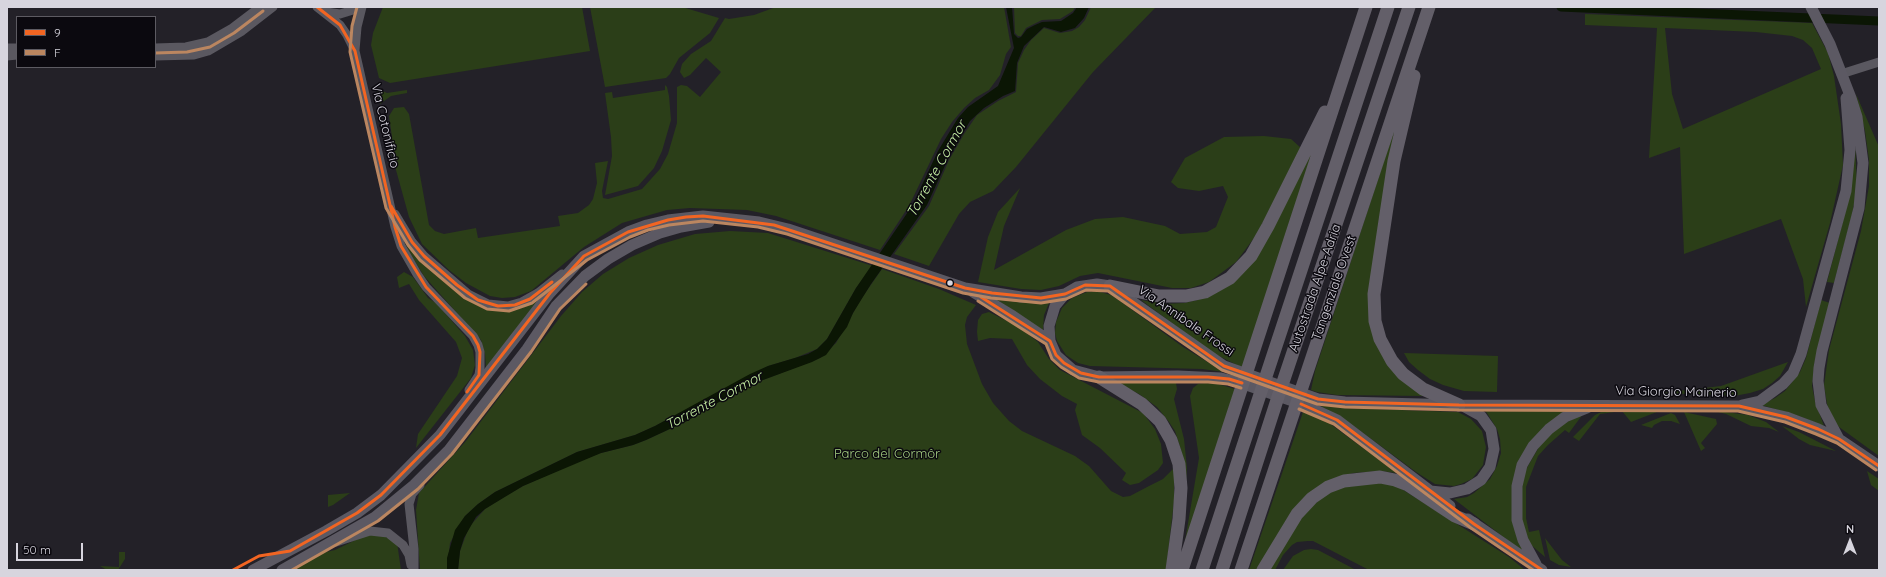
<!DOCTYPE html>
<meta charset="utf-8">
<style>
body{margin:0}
#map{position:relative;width:1886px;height:577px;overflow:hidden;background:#232128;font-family:Quicksand,sans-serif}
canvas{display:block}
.frame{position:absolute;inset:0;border:8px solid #d7d5de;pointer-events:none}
.legend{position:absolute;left:16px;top:16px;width:140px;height:52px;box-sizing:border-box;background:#0b090f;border:1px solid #5d5b62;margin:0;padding:5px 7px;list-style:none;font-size:12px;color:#d7d5de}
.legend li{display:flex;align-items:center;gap:8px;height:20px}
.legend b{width:20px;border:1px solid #5d5b62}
.north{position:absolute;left:1830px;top:521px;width:40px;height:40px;-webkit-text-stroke:3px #0b090f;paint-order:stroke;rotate:0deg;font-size:11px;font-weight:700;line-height:16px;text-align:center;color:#d7d5de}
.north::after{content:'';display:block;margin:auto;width:14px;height:18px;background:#d7d5de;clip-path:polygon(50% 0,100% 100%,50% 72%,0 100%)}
.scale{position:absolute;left:16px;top:543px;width:67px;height:18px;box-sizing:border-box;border:2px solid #d7d5de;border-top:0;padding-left:5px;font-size:12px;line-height:14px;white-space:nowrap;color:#d7d5de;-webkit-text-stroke:3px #0b090f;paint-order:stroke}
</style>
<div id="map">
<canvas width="1886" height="577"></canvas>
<div class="frame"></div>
<ul class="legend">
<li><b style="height:5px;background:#f26522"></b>9</li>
<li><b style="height:5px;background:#bb8660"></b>F</li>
</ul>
<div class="north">N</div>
<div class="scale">50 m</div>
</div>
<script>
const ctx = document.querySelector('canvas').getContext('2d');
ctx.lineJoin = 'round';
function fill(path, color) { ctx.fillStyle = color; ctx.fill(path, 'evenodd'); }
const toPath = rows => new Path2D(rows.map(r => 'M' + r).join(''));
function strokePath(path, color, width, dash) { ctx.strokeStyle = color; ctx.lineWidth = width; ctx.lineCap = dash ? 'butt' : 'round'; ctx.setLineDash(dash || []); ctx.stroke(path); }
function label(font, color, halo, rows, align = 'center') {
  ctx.font = font + ' Quicksand,sans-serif'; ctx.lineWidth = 3; ctx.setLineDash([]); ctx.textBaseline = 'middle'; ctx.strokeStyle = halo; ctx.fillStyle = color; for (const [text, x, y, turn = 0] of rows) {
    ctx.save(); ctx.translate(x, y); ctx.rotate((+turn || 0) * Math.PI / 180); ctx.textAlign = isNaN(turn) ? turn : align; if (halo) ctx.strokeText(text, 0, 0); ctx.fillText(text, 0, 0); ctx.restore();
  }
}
const green = toPath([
 [383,7,582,7,590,51,390,83,379,78,371,45,373,33],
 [590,7,682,7,719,18,710,33,679,58,670,74,666,78,605,87],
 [776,7,1004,7,1011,47,1006,54,1000,75,989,90,975,98,964,108,952,122,941,139,909,206,880,250,776,216,747,210,690,208,667,210,622,223,584,247,531,291,515,297,502,298,490,296,466,283,449,270,422,244,409,217,391,152,392,137,389,116,394,108,404,107,409,114,429,225,435,231,444,234,476,228,478,238,560,226,558,216,578,213,589,205,593,199,597,183,595,163,608,161,602,191,603,198,608,199,642,189,660,169,668,154,677,123,677,87,681,85,687,86,700,97,721,72,706,58,690,75,684,78,680,72,682,64,691,54,711,41,725,18,729,19,754,15],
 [1014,7,1075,7,1073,11,1060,19,1042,20,1026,28,1021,36,1018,36,1015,33],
 [1091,7,1156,7,1093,72,1016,167,993,191,970,202,959,214,929,266,894,254,929,206,949,160,964,134,977,115,998,101,1016,92,1018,63,1024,50,1031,40,1044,28,1060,33,1072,31,1079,27,1085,20],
 [1585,14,1812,23,1828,53,1834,76,1841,124,1843,165,1830,223,1806,307,1803,279,1781,219,1684,254,1680,147,1649,158,1657,28,1585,25],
 [1665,28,1756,32,1792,36,1803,40,1812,48,1821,69,1683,129,1672,94],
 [665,85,667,87,669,96,671,120,662,151,654,168,638,186,605,195,612,156,611,137,605,93,612,92,613,98,665,90],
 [376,88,387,93,407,90,407,93,391,96,380,104],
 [1856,94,1879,147,1879,456,1839,427,1831,416,1827,404,1824,385,1829,350,1861,231,1869,186,1869,160,1865,131],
 [1398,118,1370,323,1424,396,1337,395,1317,392,1311,390,1315,371],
 [1264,136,1291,139,1301,148,1257,234,1236,262,1209,282,1191,288,1172,288,1098,273,1080,276,1059,286,1041,290,1021,289,978,282,988,237,998,212,1020,188,1004,226,994,270,1066,230,1095,219,1123,217,1165,226,1180,234,1207,232,1216,227,1228,197,1223,186,1199,191,1178,188,1171,182,1185,158,1224,137],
 [1855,141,1857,188,1852,215,1834,283,1827,282,1850,194],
 [1314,147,1243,368,1211,352,1141,300,1164,304,1184,303,1198,300,1235,280],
 [400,230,460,292,477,304,485,308,502,310,521,308,538,301,486,368,485,354,481,340,424,276,408,250],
 [730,231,768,233,873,266,856,288,827,339,817,349,795,358,768,366,655,426,635,435,577,452,495,492,478,504,465,516,450,543,447,570,420,570,416,510,419,493,466,441,561,316,582,292,603,274,629,258,658,245,695,234],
 [882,269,939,289,976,305,967,317,965,325,967,344,982,384,993,403,1009,421,1022,431,1075,456,1089,466,1111,491,1123,497,1130,496,1149,486,1163,479,1174,468,1174,501,1166,570,458,570,460,551,469,527,485,509,504,497,523,486,579,461,601,453,633,445,646,440,687,421,719,402,763,380,820,358,836,343,861,299],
 [404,272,413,277,428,298,436,303,465,336,473,350,475,365,471,378,416,448,418,434,457,376,462,358,456,342,419,300,409,284,399,288,397,277],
 [1097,291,1111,295,1120,301,1183,347,1224,372,1202,369,1090,366,1078,363,1066,355,1057,341,1055,333,1056,322,1062,308,1072,298,1087,292],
 [989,295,1049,303,1044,315,1043,330],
 [1821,300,1830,303,1815,361,1812,386,1815,401,1824,426,1799,416,1761,405,1775,398,1785,391,1800,372,1806,358],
 [989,312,1019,327,1038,342,1049,359,1060,370,1143,413,1155,429,1161,444,1163,463,1158,470,1139,483,1130,485,1122,480,1126,473,1100,448,1082,435,1075,410,1077,404,1062,396,1040,379,1027,365,1012,339,990,338,978,341,977,332,978,320,982,314],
 [1404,353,1498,356,1497,392,1464,391,1443,385,1430,379,1418,370,1409,362],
 [1788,362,1780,376,1772,383,1763,389,1750,393,1734,396,1661,393,1721,386],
 [1114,381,1176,383,1177,389,1174,399,1184,439,1187,468,1186,483,1185,467,1181,450,1175,431,1169,422,1157,407,1139,394],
 [1205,383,1218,384,1235,389,1184,547,1199,458,1190,396,1193,388,1198,384],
 [1317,404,1343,408,1458,412,1471,419,1482,431,1486,447,1483,465,1472,479,1461,484,1454,486,1435,484,1416,472,1347,421],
 [1567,409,1514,478,1523,552,1454,499,1467,497,1474,493,1490,479,1497,466,1501,453,1500,439,1497,429,1485,410],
 [1620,410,1662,410,1631,422,1622,411,1600,414,1579,441,1573,437,1595,415,1601,412],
 [1710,410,1748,415,1766,422,1779,432,1769,428,1751,426,1726,414],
 [1303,412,1319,417,1329,423,1397,473,1381,471,1353,473,1331,481,1260,570,1249,570],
 [1684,412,1716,419,1717,424,1701,443,1705,448,1701,451],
 [1671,413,1675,415,1680,424,1671,421,1662,421,1654,425,1652,428,1641,425],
 [1583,414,1569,433,1565,430,1548,445,1538,456,1526,487,1526,518,1529,532,1539,530,1545,557,1530,544,1522,521,1520,496,1525,471,1539,447,1547,437,1563,424],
 [1782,426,1799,432,1836,451,1810,445,1799,439],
 [1867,471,1879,479,1879,491,1871,485],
 [1371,481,1397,486,1509,557,1525,570,1369,570,1313,541,1308,541,1297,542,1292,545,1283,555,1275,570,1269,570,1304,513,1330,491,1344,486],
 [350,493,333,505,328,507,328,495],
 [368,534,379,534,397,542,401,570,292,570,322,553,335,550],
 [1545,538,1562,560,1571,567,1559,565,1550,560],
 [1311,549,1318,550,1356,570,1283,570,1293,556,1304,550],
 [119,552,125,552,125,559,118,570,107,570,100,566,119,567]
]);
const water = toPath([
 [1006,7,1012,7,1014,34,1018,38,1021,37,1027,29,1035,25,1042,22,1061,21,1073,13,1077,7,1089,7,1084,18,1075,28,1061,32,1044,27,1024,46,1017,63,1015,91,1003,96,984,108,970,121,948,159,927,205,871,284,853,313,847,327,826,355,812,362,763,380,719,402,687,421,646,440,633,445,601,453,523,486,485,509,476,517,464,538,460,551,458,570,447,570,447,558,455,530,465,516,478,504,495,492,577,452,635,435,655,426,750,374,768,366,808,354,817,349,827,339,856,288,912,206,938,151,958,118,968,107,998,86,1014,48]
]);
const canal = toPath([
 [1561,7,1879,21]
]);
const minor = toPath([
 [317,7,340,25,347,35,355,51,395,227,401,246,417,274,426,287,473,336,478,345,480,352,480,368,479,375,469,390],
 [326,12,340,14,353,10,358,7],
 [7,48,17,48],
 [155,48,186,47,208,42,231,29,260,7],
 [355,50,357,27,362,7],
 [7,56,17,55],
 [155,56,194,55,208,51,242,31,273,7],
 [1841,74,1879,62],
 [395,214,412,242,424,256,468,294,488,304,508,306,522,302,538,293,562,274],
 [336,542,370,531,388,533,403,545,409,555,411,565],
 [414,570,414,549,409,504,412,494,420,485]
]);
const major = toPath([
 [1811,7,1830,44,1851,98,1857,117,1863,163,1859,208,1822,351,1819,368,1818,381,1821,405,1839,439],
 [973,292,1013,316,1050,341],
 [1742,405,1760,401,1783,384,1793,373,1801,354,1846,191,1850,150,1846,98],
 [1430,491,1450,493,1467,489,1481,480,1490,467,1494,449,1491,430,1481,416,1463,406],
 [1450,506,1337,420,1307,406,1238,382,1221,378,1178,376,1099,377,1073,370,1056,355,1050,341,1049,326,1055,306,1065,294,1077,287,1097,284,1110,286,1224,366,1318,399,1345,402,1459,405,1739,406,1786,417,1818,429,1839,439,1879,466],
 [1468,519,1542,570],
 [1536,564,1523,540,1517,520,1517,486,1522,465,1533,446,1549,429,1565,417,1587,408],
 [253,570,326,531,357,513,381,495,440,435,550,293,584,256,628,232,647,225,668,220,703,216,759,222,788,229,965,288,1021,297,1041,298,1065,294],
 [282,570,375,517,414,485,448,451,527,349,556,306,585,276,608,259,632,245,660,233,681,227,709,222]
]);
const highway = toPath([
 [1414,76,1394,161,1374,294,1375,321,1380,339,1392,361,1403,374,1423,389,1459,405],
 [1110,286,1159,296,1186,296,1205,292,1230,278,1251,256,1268,226,1325,112],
 [1099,377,1142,404,1160,421,1171,440,1179,464,1181,488,1179,519,1172,570],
 [1182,570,1366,7],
 [1202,570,1388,7],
 [1222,570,1277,400,1409,7],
 [1241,570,1429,7],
 [1263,570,1297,514,1312,498,1328,487,1344,481,1380,477,1395,480,1408,485,1455,516,1474,524]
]);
const bus1 = toPath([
 [317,7,340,25,355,51,395,227,401,246,426,287,473,336,478,345,480,352,479,375,467,392],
 [391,206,412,242,424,256,457,285,478,300,498,306,515,305,530,299,552,282],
 [981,297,1050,341,1056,355,1064,363,1081,373,1099,377,1208,377,1229,379,1242,383],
 [1301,404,1337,420,1474,524,1542,570],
 [233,570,259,556,290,551,357,513,381,495,440,435,550,293,584,256,628,232,668,220,686,217,703,216,774,225,965,288,992,293,1041,298,1065,294,1085,285,1110,286,1224,366,1318,399,1345,402,1459,405,1739,406,1786,417,1818,429,1839,439,1879,466]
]);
const bus2 = toPath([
 [357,7,352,26,350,52,386,208,408,245,420,260,465,298,487,309,509,311,532,303,587,260,630,237,648,230,669,225,703,221,758,227,787,234,963,293,991,298,1041,303,1066,299,1086,290,1108,291,1222,370,1317,404,1345,407,1459,410,1738,411,1785,422,1816,434,1837,443,1876,470],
 [155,53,187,52,210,47,234,33,263,11],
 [978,301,1046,344,1052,359,1061,367,1079,378,1099,382,1208,382,1228,384,1241,388],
 [1299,409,1334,424,1471,528,1533,570],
 [292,570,378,521,418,489,452,454,531,352,560,309,586,284]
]);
const markers = [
 [950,283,3.5,"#d7d5de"]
];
const streetNames = [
 ["Via Cotonificio",385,126,77],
 ["Autostrada Alpe-Adria",1315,288,-71],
 ["Tangenziale Ovest",1334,288,-71],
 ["Via Annibale Frossi",1186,321,35],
 ["Via Giorgio Mainerio",1676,392,1]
];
const parkNames = [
 ["Parco del Cormôr",887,454]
];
const waterNames = [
 ["Torrente Cormor",937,169,-61],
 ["Torrente Cormor",714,401,-28]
];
fill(green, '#2b3e18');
fill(water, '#0b1604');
strokePath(canal, '#0b1604', 9);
strokePath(minor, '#5a5860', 9);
strokePath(major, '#5c5963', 11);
strokePath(highway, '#635f69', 13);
strokePath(bus1, '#f26522', 3);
strokePath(bus2, '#bb8660', 3);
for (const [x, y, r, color] of markers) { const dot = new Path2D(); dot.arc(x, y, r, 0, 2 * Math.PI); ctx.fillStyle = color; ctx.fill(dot); strokePath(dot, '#0b090f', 1.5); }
label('13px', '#d7d5de', '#0b090f', streetNames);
label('13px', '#a6d083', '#0b090f', parkNames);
label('italic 14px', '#c9f4a5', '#0b090f', waterNames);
</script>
